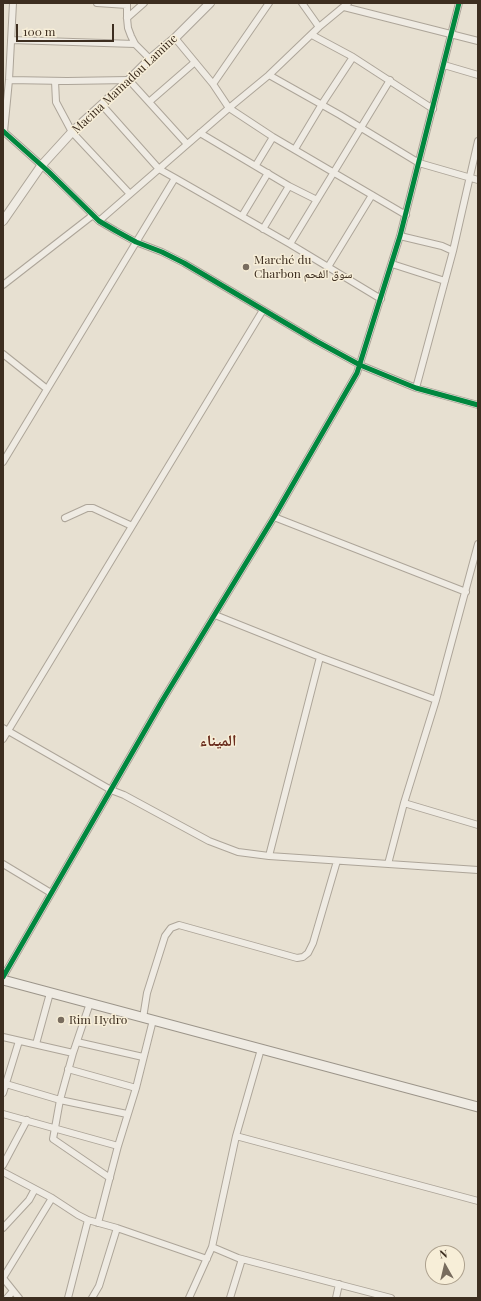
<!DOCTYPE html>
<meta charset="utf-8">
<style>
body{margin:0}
#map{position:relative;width:481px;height:1301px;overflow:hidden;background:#e7e0d1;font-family:"Playfair Display",serif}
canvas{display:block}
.frame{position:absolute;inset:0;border:4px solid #3d2e20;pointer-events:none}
.north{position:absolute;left:425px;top:1245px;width:40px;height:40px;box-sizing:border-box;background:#f7eed8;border:1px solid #ada18e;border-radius:50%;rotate:352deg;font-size:11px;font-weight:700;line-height:16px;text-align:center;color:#3d2e20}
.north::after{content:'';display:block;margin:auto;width:14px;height:18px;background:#786c5e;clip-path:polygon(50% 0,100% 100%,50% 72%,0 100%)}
.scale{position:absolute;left:16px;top:24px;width:98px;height:18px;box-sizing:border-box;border:2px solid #3d2e20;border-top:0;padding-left:5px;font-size:12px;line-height:14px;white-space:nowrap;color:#3d2e20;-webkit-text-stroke:3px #f7eed8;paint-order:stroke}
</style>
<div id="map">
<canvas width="481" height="1301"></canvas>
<div class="frame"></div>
<div class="north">N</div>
<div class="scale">100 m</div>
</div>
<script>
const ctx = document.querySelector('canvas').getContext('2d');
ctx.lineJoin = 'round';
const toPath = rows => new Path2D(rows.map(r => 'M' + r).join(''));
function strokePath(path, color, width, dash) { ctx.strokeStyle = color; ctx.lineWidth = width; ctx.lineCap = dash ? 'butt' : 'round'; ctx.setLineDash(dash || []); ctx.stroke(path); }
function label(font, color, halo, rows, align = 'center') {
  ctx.font = font + ' "Playfair Display","Noto Naskh Arabic",serif'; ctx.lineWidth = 3; ctx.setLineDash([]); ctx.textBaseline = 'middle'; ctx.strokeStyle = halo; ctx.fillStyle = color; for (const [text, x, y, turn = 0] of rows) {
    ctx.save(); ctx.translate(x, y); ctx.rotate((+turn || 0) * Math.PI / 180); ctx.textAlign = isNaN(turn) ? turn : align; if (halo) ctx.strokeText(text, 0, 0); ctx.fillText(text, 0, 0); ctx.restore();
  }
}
const minor = toPath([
 [97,3,127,5],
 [127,3,127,18,128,28,131,36,135,44,150,59],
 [269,3,213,84,229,108,273,137,406,215],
 [302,3,319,27],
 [344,7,478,41],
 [127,18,144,3],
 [312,35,353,57,433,109],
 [175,38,213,84],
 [11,40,135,44],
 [444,65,478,75],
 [269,75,340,115,419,163,478,180],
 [9,80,67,81,129,80,187,144],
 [55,81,56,102,72,132,130,194],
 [149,102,195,62],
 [3,131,49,172,99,221,116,231,136,242,162,252,184,263,316,341,360,365,416,388,478,405],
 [4,132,9,80,13,3],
 [200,133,289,186,317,200],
 [295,149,322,104,353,57],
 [256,165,273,137],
 [175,178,290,244,381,299],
 [242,216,268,173],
 [99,221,229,108,269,75,319,27,348,3],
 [263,229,289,186],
 [400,236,442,246,453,251],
 [290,244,390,80],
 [392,264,445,281],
 [328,267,372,195],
 [3,285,93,215],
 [3,354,47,389],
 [416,388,453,251,478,141],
 [3,462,175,178,159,169,102,105],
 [274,517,466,592],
 [65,518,87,508,93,508,132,526],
 [215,615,320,657,436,700],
 [3,728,111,790,124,795,209,841,238,852,269,856,478,870],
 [3,739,263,310],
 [404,803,478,825],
 [269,856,320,657],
 [3,864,51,893],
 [388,864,404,803,436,700,478,544],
 [3,977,162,701,274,517,357,373,400,236,459,3],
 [90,1003,73,1053,60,1100,53,1139,110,1178],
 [143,1018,147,993,165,936,171,928,179,925,297,958,303,957,308,953,313,943,337,861],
 [3,1037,73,1053],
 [77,1042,143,1057],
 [36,1044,50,993],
 [68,1069,136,1088],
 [6,1084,60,1100,127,1114],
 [3,1093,19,1041],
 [3,1114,118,1146],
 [236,1136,478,1201],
 [3,1165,27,1120],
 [3,1172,52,1198,78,1215,88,1220,117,1228,207,1259],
 [98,1223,118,1146,136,1088,153,1020],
 [3,1228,29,1200,35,1189],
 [212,1247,238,1258,391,1298],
 [3,1278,52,1198],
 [3,1278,19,1298],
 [7,1298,13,1291],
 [68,1298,88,1220],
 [92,1298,99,1286,117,1228],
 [189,1298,212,1247,236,1136,261,1049],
 [230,1298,242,1259],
 [336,1298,339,1284]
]);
const tertiary = toPath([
 [3,221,41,166,72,132,129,80,150,59,175,38,210,3]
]);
const secondary = toPath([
 [3,980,478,1107]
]);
const cycleway = toPath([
 [3,131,49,172,99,221,116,231,136,242,162,252,184,263,316,341,360,365,416,388,478,405],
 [3,977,162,701,274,517,357,373,400,236,459,3]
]);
const markers = [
 [246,267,4,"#786c5e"],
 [61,1020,4,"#786c5e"]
];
const streetNames = [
 ["Macina Mamadou Lamine",125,84,-43]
];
const poiNames = [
 ["Marché du",254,260],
 ["Charbon سوق الفحم",254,274],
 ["Rim Hydro",69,1020]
];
const districtNames = [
 ["الميناء",218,741]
];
strokePath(minor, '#ada599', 8);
strokePath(tertiary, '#ada599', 10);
strokePath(secondary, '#9c958a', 11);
strokePath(minor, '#efebe3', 6);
strokePath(tertiary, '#efebe3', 8);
strokePath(secondary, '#efebe3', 9);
strokePath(cycleway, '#00873e', 5);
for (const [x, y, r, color] of markers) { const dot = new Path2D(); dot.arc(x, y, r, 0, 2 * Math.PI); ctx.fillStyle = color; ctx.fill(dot); strokePath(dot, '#f7eed8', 1.5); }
label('12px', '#3d2e20', '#f7eed8', streetNames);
label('12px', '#3d2e20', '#f7eed8', poiNames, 'left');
label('bold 16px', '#6b2e1e', '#f7eed8', districtNames);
</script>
